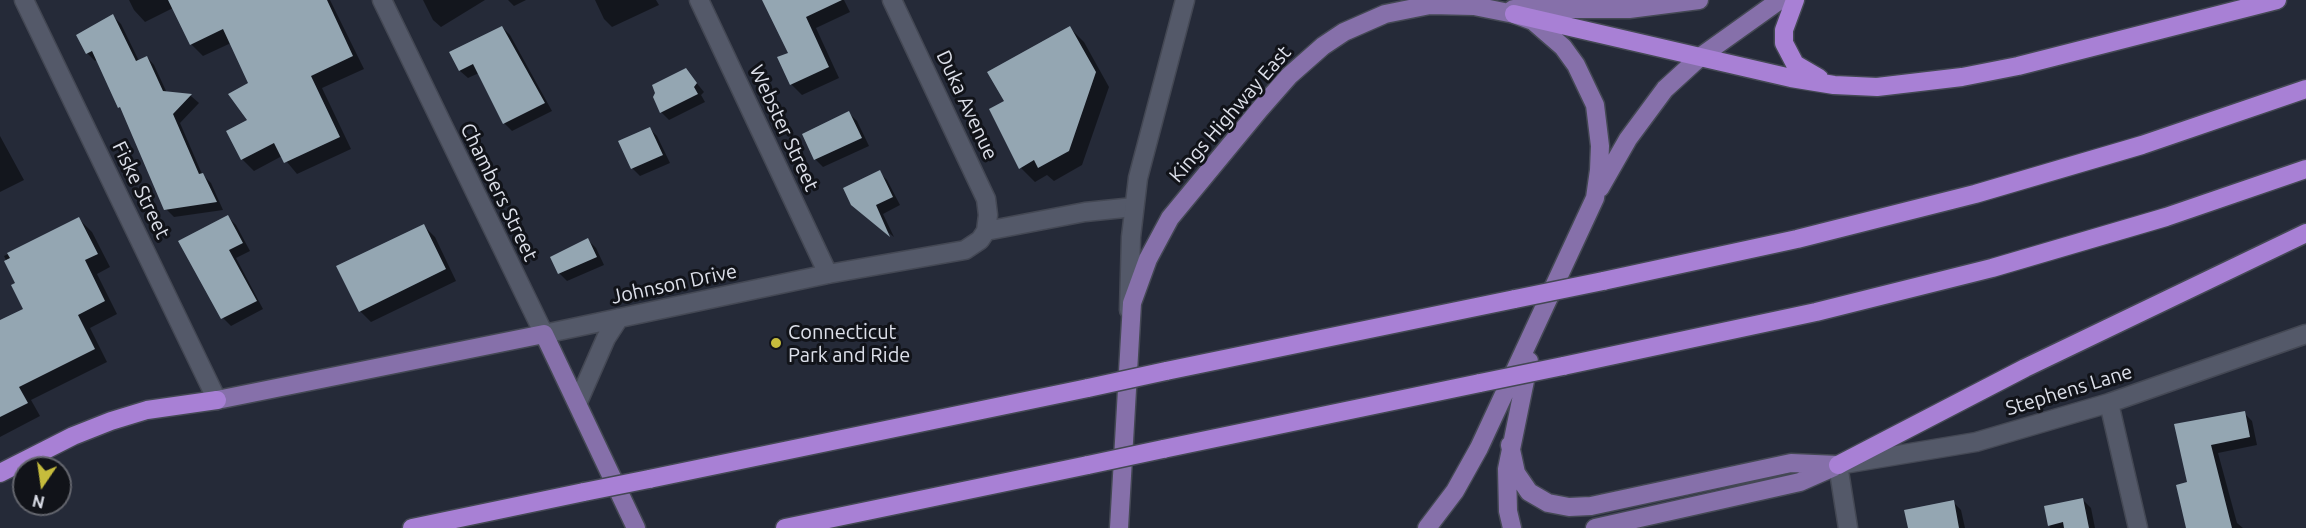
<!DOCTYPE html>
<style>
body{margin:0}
#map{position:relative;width:2306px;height:528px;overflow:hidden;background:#252a38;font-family:Ubuntu,sans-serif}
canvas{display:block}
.north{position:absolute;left:12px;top:456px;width:60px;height:60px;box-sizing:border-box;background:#111319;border:2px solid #63656d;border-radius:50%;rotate:193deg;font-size:16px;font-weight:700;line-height:24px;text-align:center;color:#dde0ea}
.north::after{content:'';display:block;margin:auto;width:21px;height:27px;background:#c6bc3c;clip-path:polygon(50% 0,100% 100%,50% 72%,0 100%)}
</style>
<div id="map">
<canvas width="2306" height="528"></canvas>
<div class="north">N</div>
</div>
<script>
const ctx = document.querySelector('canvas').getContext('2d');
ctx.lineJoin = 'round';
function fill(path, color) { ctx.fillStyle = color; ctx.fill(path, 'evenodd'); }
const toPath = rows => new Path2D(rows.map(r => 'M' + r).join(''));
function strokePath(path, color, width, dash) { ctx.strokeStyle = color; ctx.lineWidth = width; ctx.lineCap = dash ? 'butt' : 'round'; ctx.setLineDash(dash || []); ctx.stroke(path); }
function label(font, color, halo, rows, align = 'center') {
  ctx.font = font + ' Ubuntu,sans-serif'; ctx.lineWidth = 6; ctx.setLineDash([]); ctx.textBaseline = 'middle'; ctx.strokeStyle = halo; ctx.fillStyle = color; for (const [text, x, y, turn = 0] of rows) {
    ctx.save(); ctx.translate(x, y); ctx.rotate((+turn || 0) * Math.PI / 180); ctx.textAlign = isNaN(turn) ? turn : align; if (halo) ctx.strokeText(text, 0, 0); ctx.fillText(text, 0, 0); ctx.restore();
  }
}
const shadow = toPath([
 [129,0,330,0,364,69,322,88,351,149,297,174,282,156,254,171,242,159,250,121,250,84,231,43,203,56,191,44,173,8,145,22,134,10],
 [423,0,485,0,441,27,433,20],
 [508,0,526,0,514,6],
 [595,0,656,0,659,5,612,27,604,19],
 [764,0,844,0,850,12,816,28,839,78,802,95,791,84,790,53],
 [113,16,121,24,139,61,147,57,154,65,167,93,191,96,199,103,180,123,202,174,211,183,223,210,174,217,166,209,124,112,97,60,95,61,87,53],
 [502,27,510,35,552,111,512,131,504,123,479,73,468,78,460,71,451,53],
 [1070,28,1084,42,1109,87,1082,165,1054,181,1047,175,1035,182,1021,168,1006,101],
 [686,70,704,92,701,95,705,102,669,120,661,112],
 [849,113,857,121,869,146,823,167,815,159],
 [649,128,657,136,670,163,640,176,632,168],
 [0,136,24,180,0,192],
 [879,172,887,180,900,205,883,214,894,237,857,207],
 [228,217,236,225,250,251,236,258,263,309,231,326,223,318,180,242],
 [79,219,92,232,110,267,97,274,117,314,90,328,107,362,31,400,40,416,0,437,0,322,25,309,17,283,4,256],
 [423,225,435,237,456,281,371,322,360,311],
 [588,240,596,248,604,265,567,281,559,273],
 [2244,413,2252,421,2257,445,2218,453,2237,523,2243,528,2197,528,2176,425],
 [2083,500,2091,508,2095,528,2050,528,2046,507],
 [1953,502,1961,510,1965,528,1909,528]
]);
const building = toPath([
 [168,0,327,0,353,56,311,76,340,137,284,163,274,143,241,160,226,131,247,120,228,94,248,83,223,29,190,45],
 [762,0,842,0,806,17,829,67,790,85,777,57,788,53],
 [113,14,136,61,147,56,163,91,192,94,173,114,199,174,203,173,217,202,164,210,120,107,118,108,92,51,86,54,76,35],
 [502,26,545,103,503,124,473,64,459,71,449,52],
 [1070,26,1096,72,1069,151,1038,168,1034,160,1019,169,989,109,1004,101,987,72],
 [686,68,697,83,694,87,698,94,660,113,653,97,655,93,652,85],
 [849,111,862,138,814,160,802,134],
 [650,127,663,155,631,169,618,141],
 [880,170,893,197,876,205,890,237,851,205,843,188],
 [228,215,243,243,229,250,257,301,221,319,178,241],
 [79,217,98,254,85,260,105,301,78,315,95,349,19,387,28,403,0,417,0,320,23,309,11,285,15,283,4,261,10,258,7,253],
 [424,224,446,269,359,312,336,266],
 [588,238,597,257,558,274,550,257],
 [2245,411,2250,437,2211,445,2232,528,2186,528,2176,485,2187,482,2174,424],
 [2083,498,2089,528,2064,528,2063,522,2048,526,2044,506],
 [1954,500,1959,528,1908,528,1904,510]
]);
const minor = toPath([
 [24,0,217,400],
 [382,0,544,334,828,274,965,250,980,240,986,231,988,215,986,199,892,0],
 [699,0,828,274],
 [986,231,1085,212,1134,207],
 [578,402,606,338,619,318],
 [2109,403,2138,528],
 [1848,528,1838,465,1976,442,2109,403,2306,334]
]);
const secondary = toPath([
 [1129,310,1131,237,1138,178,1185,0]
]);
const primary = toPath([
 [1513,9,1629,9,1699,0],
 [1600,188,1628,139,1665,89,1700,57,1780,0],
 [217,400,544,334,636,528],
 [1510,445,1516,473,1529,492,1548,503,1569,507,1591,506,1791,463,1838,465],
 [1119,528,1132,303,1148,259,1170,218,1260,109,1289,76,1323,46,1344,32,1385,14,1430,5,1474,6,1514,14,1533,21,1563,47,1576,65,1595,105,1600,146,1599,170,1595,198,1479,448,1455,491,1427,528],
 [1512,528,1508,511,1507,469,1529,361],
 [1595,528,1800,482,1834,467]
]);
const motorway = toPath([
 [1795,0,1784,30,1784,43,1795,64,1819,78],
 [1514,14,1791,78,1834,85,1877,87,1962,77,2018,66,2277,0],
 [1603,281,1797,239,1975,194,2142,145,2306,89],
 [1563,366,1816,312,1992,268,2166,217,2306,169],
 [1166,371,1515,299],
 [1163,449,1480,383],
 [1838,465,2025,368,2306,233],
 [0,473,73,436,111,421,147,410,217,400],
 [649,479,1088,388],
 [412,528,584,492],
 [785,528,1088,465]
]);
const motorwayBridge = toPath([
 [1515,299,1603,281],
 [1480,383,1563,366],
 [1088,388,1166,371],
 [1088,465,1163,449],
 [584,492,649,479]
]);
const markers = [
 [776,343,6,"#c6bc3c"]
];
const streetNames = [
 ["Duka Avenue",967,105,65],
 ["Kings Highway East",1230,114,-49],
 ["Webster Street",784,128,65],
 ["Fiske Street",141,190,64],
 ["Chambers Street",499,192,64],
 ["Johnson Drive",674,284,-12],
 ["Stephens Lane",2069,390,-17]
];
const poiNames = [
 ["Connecticut",788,332],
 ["Park and Ride",788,355]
];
fill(shadow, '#0007');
fill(building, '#94a6b2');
strokePath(minor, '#444854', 21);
strokePath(secondary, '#444854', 21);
strokePath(primary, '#444854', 21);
strokePath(motorway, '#444854', 21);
strokePath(minor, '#545969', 18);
strokePath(secondary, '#545969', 18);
strokePath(primary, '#8670aa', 18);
strokePath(motorway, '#a880d5', 18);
strokePath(motorwayBridge, '#444854', 21, []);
strokePath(motorwayBridge, '#a880d5', 18);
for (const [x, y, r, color] of markers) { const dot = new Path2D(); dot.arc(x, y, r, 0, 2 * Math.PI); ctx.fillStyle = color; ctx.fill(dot); strokePath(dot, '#111319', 2); }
label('20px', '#dde0ea', '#111319', streetNames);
label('20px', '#dde0ea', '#111319', poiNames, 'left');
</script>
